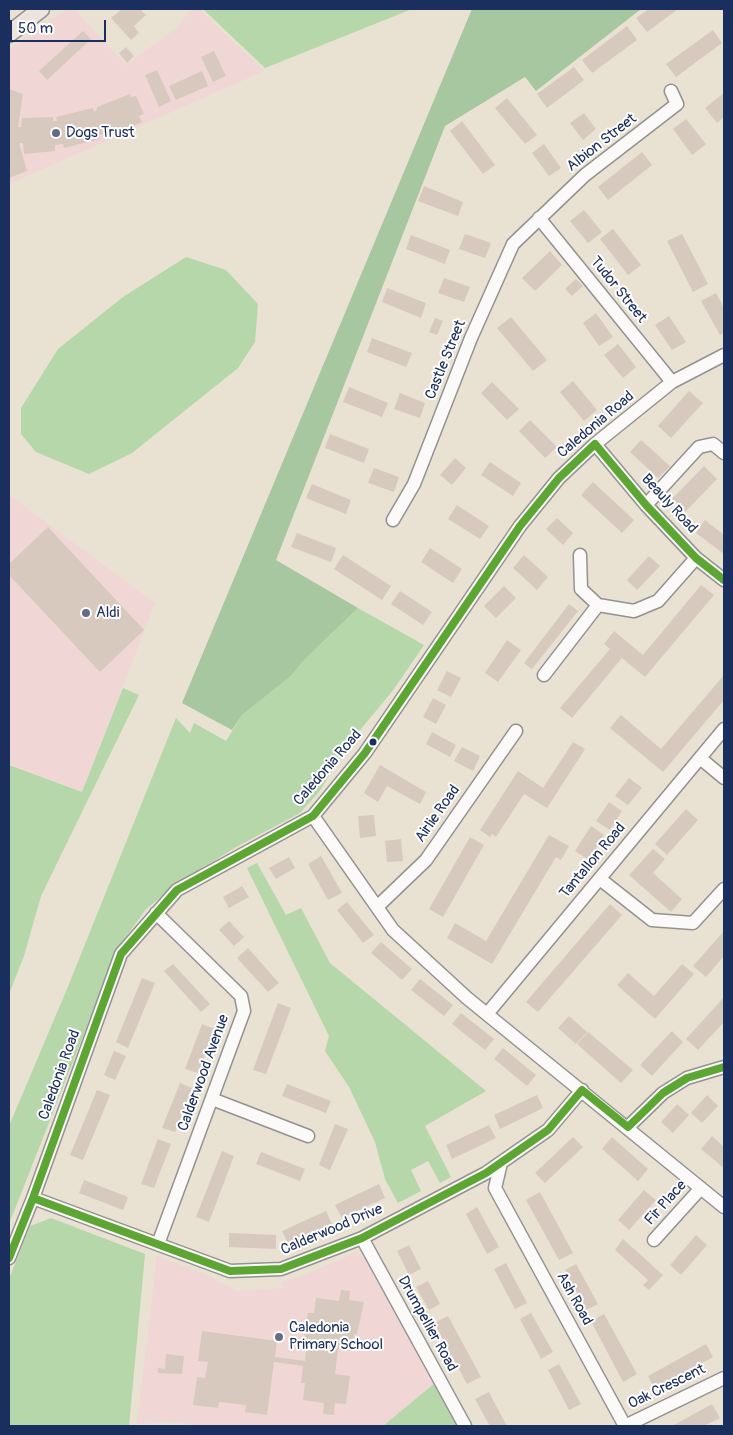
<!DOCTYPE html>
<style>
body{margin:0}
#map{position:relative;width:733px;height:1435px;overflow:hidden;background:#e9e1d2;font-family:Pangolin,sans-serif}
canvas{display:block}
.frame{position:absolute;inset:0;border:10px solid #1b2f5e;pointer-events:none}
.scale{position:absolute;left:10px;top:20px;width:96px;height:22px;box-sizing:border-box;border:2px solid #1b2f5e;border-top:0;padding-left:6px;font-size:15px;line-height:18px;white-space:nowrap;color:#1b2f5e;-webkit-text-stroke:4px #fff;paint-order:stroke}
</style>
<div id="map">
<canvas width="733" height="1435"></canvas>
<div class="frame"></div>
<div class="scale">50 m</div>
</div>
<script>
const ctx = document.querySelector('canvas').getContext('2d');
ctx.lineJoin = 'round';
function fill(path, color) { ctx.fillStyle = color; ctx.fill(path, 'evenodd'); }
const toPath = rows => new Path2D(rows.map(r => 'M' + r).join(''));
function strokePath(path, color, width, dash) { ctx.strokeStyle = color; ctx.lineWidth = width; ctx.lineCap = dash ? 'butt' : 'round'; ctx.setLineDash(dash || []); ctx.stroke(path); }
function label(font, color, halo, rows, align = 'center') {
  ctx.font = font + ' Pangolin,sans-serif'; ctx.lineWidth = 4; ctx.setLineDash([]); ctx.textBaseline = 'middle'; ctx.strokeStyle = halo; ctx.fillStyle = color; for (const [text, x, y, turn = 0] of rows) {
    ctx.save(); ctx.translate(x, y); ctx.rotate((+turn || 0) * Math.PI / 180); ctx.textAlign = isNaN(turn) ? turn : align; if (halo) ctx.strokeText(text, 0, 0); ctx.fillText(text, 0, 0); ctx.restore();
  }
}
const built = toPath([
 [67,9,74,9,126,65,178,27,191,9,199,9,264,71,9,184,9,50],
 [9,495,155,603,82,792,9,764],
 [355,1253,368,1258,458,1426,199,1426,175,1422,137,1424,157,1256,207,1275,237,1291,283,1288,281,1282,305,1275]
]);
const green = toPath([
 [203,9,412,9,265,68],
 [186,257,226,270,258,304,255,342,238,368,132,453,89,474,36,452,21,434,21,408,58,349,123,297],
 [358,608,424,645,394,689,347,746,319,792,300,813,238,846,181,881,146,909,118,948,9,1224,9,1126,67,989,176,718,190,733,194,723,226,741,242,715,291,676,305,659],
 [123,688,139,695,41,896,24,956,9,994,9,765,82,792],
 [257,863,286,915,301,908,330,963,486,1091,425,1126,451,1177,440,1183,428,1161,411,1170,421,1191,398,1203,385,1179,375,1142,349,1087,325,1051,329,1036,247,868],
 [51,1218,145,1254,129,1426,9,1426,9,1279,30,1226],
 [435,1383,458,1426,383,1426]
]);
const forest = toPath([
 [472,9,641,9,536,91,525,77,445,126,276,560,358,608,305,659,291,676,242,715,232,730,182,703]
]);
const building = toPath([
 [122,9,140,9,146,15,134,26,139,33,131,40,111,18],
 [649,9,678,9,647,32,636,18],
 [627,26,637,40,592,73,582,60],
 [713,30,722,43,676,77,666,64],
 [83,31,91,39,47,80,39,71],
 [126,47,134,56,127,63,119,53],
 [214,51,226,76,213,82,201,57],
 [574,67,584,80,547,108,537,94],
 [157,70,171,101,159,107,145,75],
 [202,71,208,86,176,100,169,86],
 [9,89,23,94,18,127,21,127,22,118,53,117,53,121,57,121,56,117,93,108,94,112,97,110,97,107,130,94,131,97,136,96,144,114,139,116,142,122,111,136,108,132,100,135,100,139,64,148,63,144,55,145,55,151,24,154,23,143,19,143,27,171,9,178],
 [724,93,724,117,717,123,705,108],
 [507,98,537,135,525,144,495,108],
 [584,113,596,129,583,140,570,123],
 [686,119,706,144,692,155,673,129],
 [462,121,495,165,483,174,450,131],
 [544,144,561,168,549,176,532,153],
 [642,152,652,165,608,200,598,187],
 [424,186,463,202,458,216,418,201],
 [584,210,602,232,588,243,570,221],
 [613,229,641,265,628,275,600,239],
 [465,234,491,243,485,258,459,249],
 [682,234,708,284,693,292,667,241],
 [411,235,450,250,445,264,406,249],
 [550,251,562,265,535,291,522,278],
 [444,278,470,287,464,302,438,293],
 [576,279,583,286,572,296,565,289],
 [387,288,426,303,421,318,382,302],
 [716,293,724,308,724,333,720,335,701,301],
 [596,313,613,337,599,346,583,323],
 [669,316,686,342,672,350,655,325],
 [511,317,547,360,533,371,497,328],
 [435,318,443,321,437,335,429,332],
 [372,338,412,353,406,367,367,352],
 [618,344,636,367,623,378,604,355],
 [573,381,597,410,584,421,560,392],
 [492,382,519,409,507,420,481,393],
 [349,387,388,403,382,417,343,402],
 [689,391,703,403,671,438,658,426],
 [400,393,425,403,420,418,394,409],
 [530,420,557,447,545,458,519,431],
 [330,434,369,449,364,463,325,448],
 [641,440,670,466,658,478,630,452],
 [455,458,466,468,452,485,440,475],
 [490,462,521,483,513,496,481,475],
 [704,466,717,479,685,512,672,499],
 [374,468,399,477,394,492,368,483],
 [593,482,634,520,622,533,581,495],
 [312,484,351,500,346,514,306,498],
 [457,505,489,526,480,539,448,519],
 [557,518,573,533,563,545,546,529],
 [705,520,724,535,724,554,696,533],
 [48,527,144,630,100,672,9,575,9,564],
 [297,533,336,548,331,562,291,547],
 [430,548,462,569,453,583,421,562],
 [343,555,391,586,382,600,334,569],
 [524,555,548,577,537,590,513,568],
 [649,556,660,566,637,590,627,580],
 [701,585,714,595,645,677,622,658,572,718,560,708,610,649,604,644,614,631,643,655],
 [504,586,516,598,496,618,484,606],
 [400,591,432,612,423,625,391,604],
 [569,604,578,611,532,669,524,663],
 [507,640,521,650,498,682,485,673],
 [447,671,461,678,451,697,437,690],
 [724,675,724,700,663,772,610,728,621,715,661,749],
 [433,698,446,705,436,724,423,717],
 [432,732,456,745,450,757,426,744],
 [573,742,585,749,547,808,524,794,496,837,492,834,490,837,480,830,518,771,543,788],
 [462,747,480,756,473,771,454,761],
 [380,765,426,792,420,804,387,786,378,802,364,793],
 [629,778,642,788,628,805,615,796],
 [609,802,622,811,610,830,596,821],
 [686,809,698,820,667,855,655,844],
 [374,815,376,836,360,838,358,816],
 [591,826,604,835,589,860,575,851],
 [549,835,569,846,561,860,556,857,492,964,447,938,455,923,486,941],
 [470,837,484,845,443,917,429,909],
 [401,839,403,861,387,862,385,841],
 [653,849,665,859,653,873,682,899,671,912,629,875],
 [321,856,342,893,328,900,308,864],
 [289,857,295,868,276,879,269,868],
 [242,886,249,897,229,908,223,897],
 [347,902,374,935,363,943,337,910],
 [610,904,622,915,538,1012,526,1002],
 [229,921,244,937,234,946,219,930],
 [724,931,724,956,706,977,693,966],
 [381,942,412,969,402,980,371,953],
 [248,948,279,983,268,992,237,958],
 [173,964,210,1004,201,1012,164,971],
 [682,964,694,974,655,1019,617,985,628,973,654,996],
 [142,978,155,983,128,1048,116,1042],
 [420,979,453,1005,444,1016,411,990],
 [724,997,724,1022,698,1050,686,1039],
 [278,1003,291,1008,266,1074,253,1070],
 [461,1013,494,1039,485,1050,452,1024],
 [569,1016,587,1032,576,1044,558,1028],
 [202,1024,215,1029,198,1073,185,1069],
 [672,1031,683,1042,652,1076,640,1065],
 [588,1032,633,1070,621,1083,577,1044],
 [503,1048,536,1075,527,1086,494,1059],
 [114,1051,126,1056,115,1080,104,1075],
 [180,1083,192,1088,175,1132,162,1128],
 [287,1084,331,1101,326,1113,282,1096],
 [97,1090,110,1095,83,1160,70,1155],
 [537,1095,543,1108,500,1129,494,1115],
 [707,1095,718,1106,702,1123,691,1113],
 [677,1104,689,1115,673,1133,661,1122],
 [335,1124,348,1129,330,1170,319,1165],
 [489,1125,496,1138,452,1159,446,1145],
 [712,1136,724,1147,724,1168,701,1149],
 [573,1137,583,1147,545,1183,535,1173],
 [612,1137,648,1169,638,1181,602,1149],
 [158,1139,171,1144,154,1188,141,1184],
 [222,1151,234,1156,209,1222,196,1217],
 [261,1152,305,1169,300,1181,256,1164],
 [84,1180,128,1197,123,1210,79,1193],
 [379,1184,385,1198,342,1218,335,1205],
 [644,1190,656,1200,629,1230,618,1220],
 [540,1192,573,1253,559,1260,526,1200],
 [477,1207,499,1247,487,1254,466,1214],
 [326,1211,332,1224,289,1245,282,1231],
 [229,1233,276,1235,276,1249,229,1247],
 [696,1235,707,1245,681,1275,670,1265],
 [623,1239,663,1275,649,1290,643,1285,648,1280,615,1250],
 [409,1245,421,1269,409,1275,397,1251],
 [506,1263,527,1303,515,1309,494,1269],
 [576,1264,598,1304,586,1310,565,1270],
 [428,1281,440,1304,429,1310,416,1287],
 [341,1290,350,1291,349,1300,364,1302,357,1334,354,1334,351,1351,338,1349,335,1374,350,1376,346,1404,335,1403,334,1415,323,1414,324,1403,303,1400,305,1383,301,1383,303,1366,274,1362,267,1415,245,1412,246,1405,219,1402,218,1408,193,1405,197,1377,205,1378,208,1362,198,1361,202,1331,277,1341,275,1357,305,1361,307,1340,304,1340,308,1313,314,1313,316,1298,339,1301],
 [531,1313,553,1352,541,1359,520,1319],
 [604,1314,637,1374,623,1382,591,1321],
 [448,1316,481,1377,467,1384,434,1323],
 [706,1344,713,1357,655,1389,648,1376],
 [166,1354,184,1356,182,1374,158,1373,158,1368,165,1369],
 [559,1364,581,1404,569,1410,548,1370],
 [489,1392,494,1402,507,1426,490,1426,486,1419,475,1399],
 [712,1404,720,1418,704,1426,672,1426]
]);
const minor = toPath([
 [539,218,672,382],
 [595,444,646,505,696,558,724,580],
 [646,505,699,447,713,444,724,453],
 [393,520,414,484,471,338,513,244,585,175,677,104,671,91],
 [580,555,581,589,598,605],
 [544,675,598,605,634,611,658,601,696,558],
 [700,758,724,778],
 [313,816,393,930,467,998,724,1207],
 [600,879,652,920,693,923,724,889],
 [377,907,426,860,516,731],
 [156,913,241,996,244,1011,158,1244],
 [487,1014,724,729],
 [212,1099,308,1136],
 [628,1127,663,1093,687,1078,724,1067],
 [501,1163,495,1188,625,1426],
 [33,1198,230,1271,281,1269,362,1238,486,1173,548,1130,582,1090],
 [362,1238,465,1426],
 [654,1240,701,1188],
 [9,1258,33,1198,121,954,177,890,313,816,365,753,520,526,559,478,595,444,672,382,724,355],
 [625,1426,724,1378]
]);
const major = toPath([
 [9,34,41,9]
]);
const bus1 = toPath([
 [33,1198,230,1271,281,1269,362,1238,486,1173,548,1130,582,1090,628,1127,663,1093,687,1078,724,1067],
 [9,1258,33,1198,121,954,177,890,313,816,365,753,520,526,559,478,595,444,646,505,696,558,724,580]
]);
const markers = [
 [56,133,5,"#636d87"],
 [86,613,5,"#636d87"],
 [373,742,4.5,"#1b2f5e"],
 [279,1337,5,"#636d87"]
];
const poiNames = [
 ["Dogs Trust",66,133],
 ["Aldi",96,613],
 ["Caledonia",289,1328],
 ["Primary School",289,1345]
];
const streetNames = [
 ["Albion Street",602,143,-38],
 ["Tudor Street",618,290,51],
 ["Castle Street",446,360,-68],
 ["Caledonia Road",596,425,-40],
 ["Beauly Road",669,504,47],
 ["Caledonia Road",328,768,-49],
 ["Airlie Road",438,814,-55],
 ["Tantallon Road",593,861,-50],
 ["Calderwood Avenue",204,1073,-70],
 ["Caledonia Road",60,1075,-70],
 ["Fir Place",666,1203,-48],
 ["Calderwood Drive",332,1230,-23],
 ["Ash Road",574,1299,61],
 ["Drumpellier Road",427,1324,61],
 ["Oak Crescent",667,1387,-26]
];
fill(built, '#f0d7d5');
fill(green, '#b5d7aa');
fill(forest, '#a6c79f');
fill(building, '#d8c9be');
strokePath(minor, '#939292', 15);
strokePath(major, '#939292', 19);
strokePath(minor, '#fcfaf8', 12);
strokePath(major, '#ede5dd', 16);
strokePath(bus1, '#5ea633', 8);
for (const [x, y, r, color] of markers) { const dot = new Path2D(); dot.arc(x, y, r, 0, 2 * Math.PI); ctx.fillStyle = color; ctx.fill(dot); strokePath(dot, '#fff', 2); }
label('15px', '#1b2f5e', '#fff', poiNames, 'left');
label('15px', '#1b2f5e', '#fff', streetNames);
</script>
